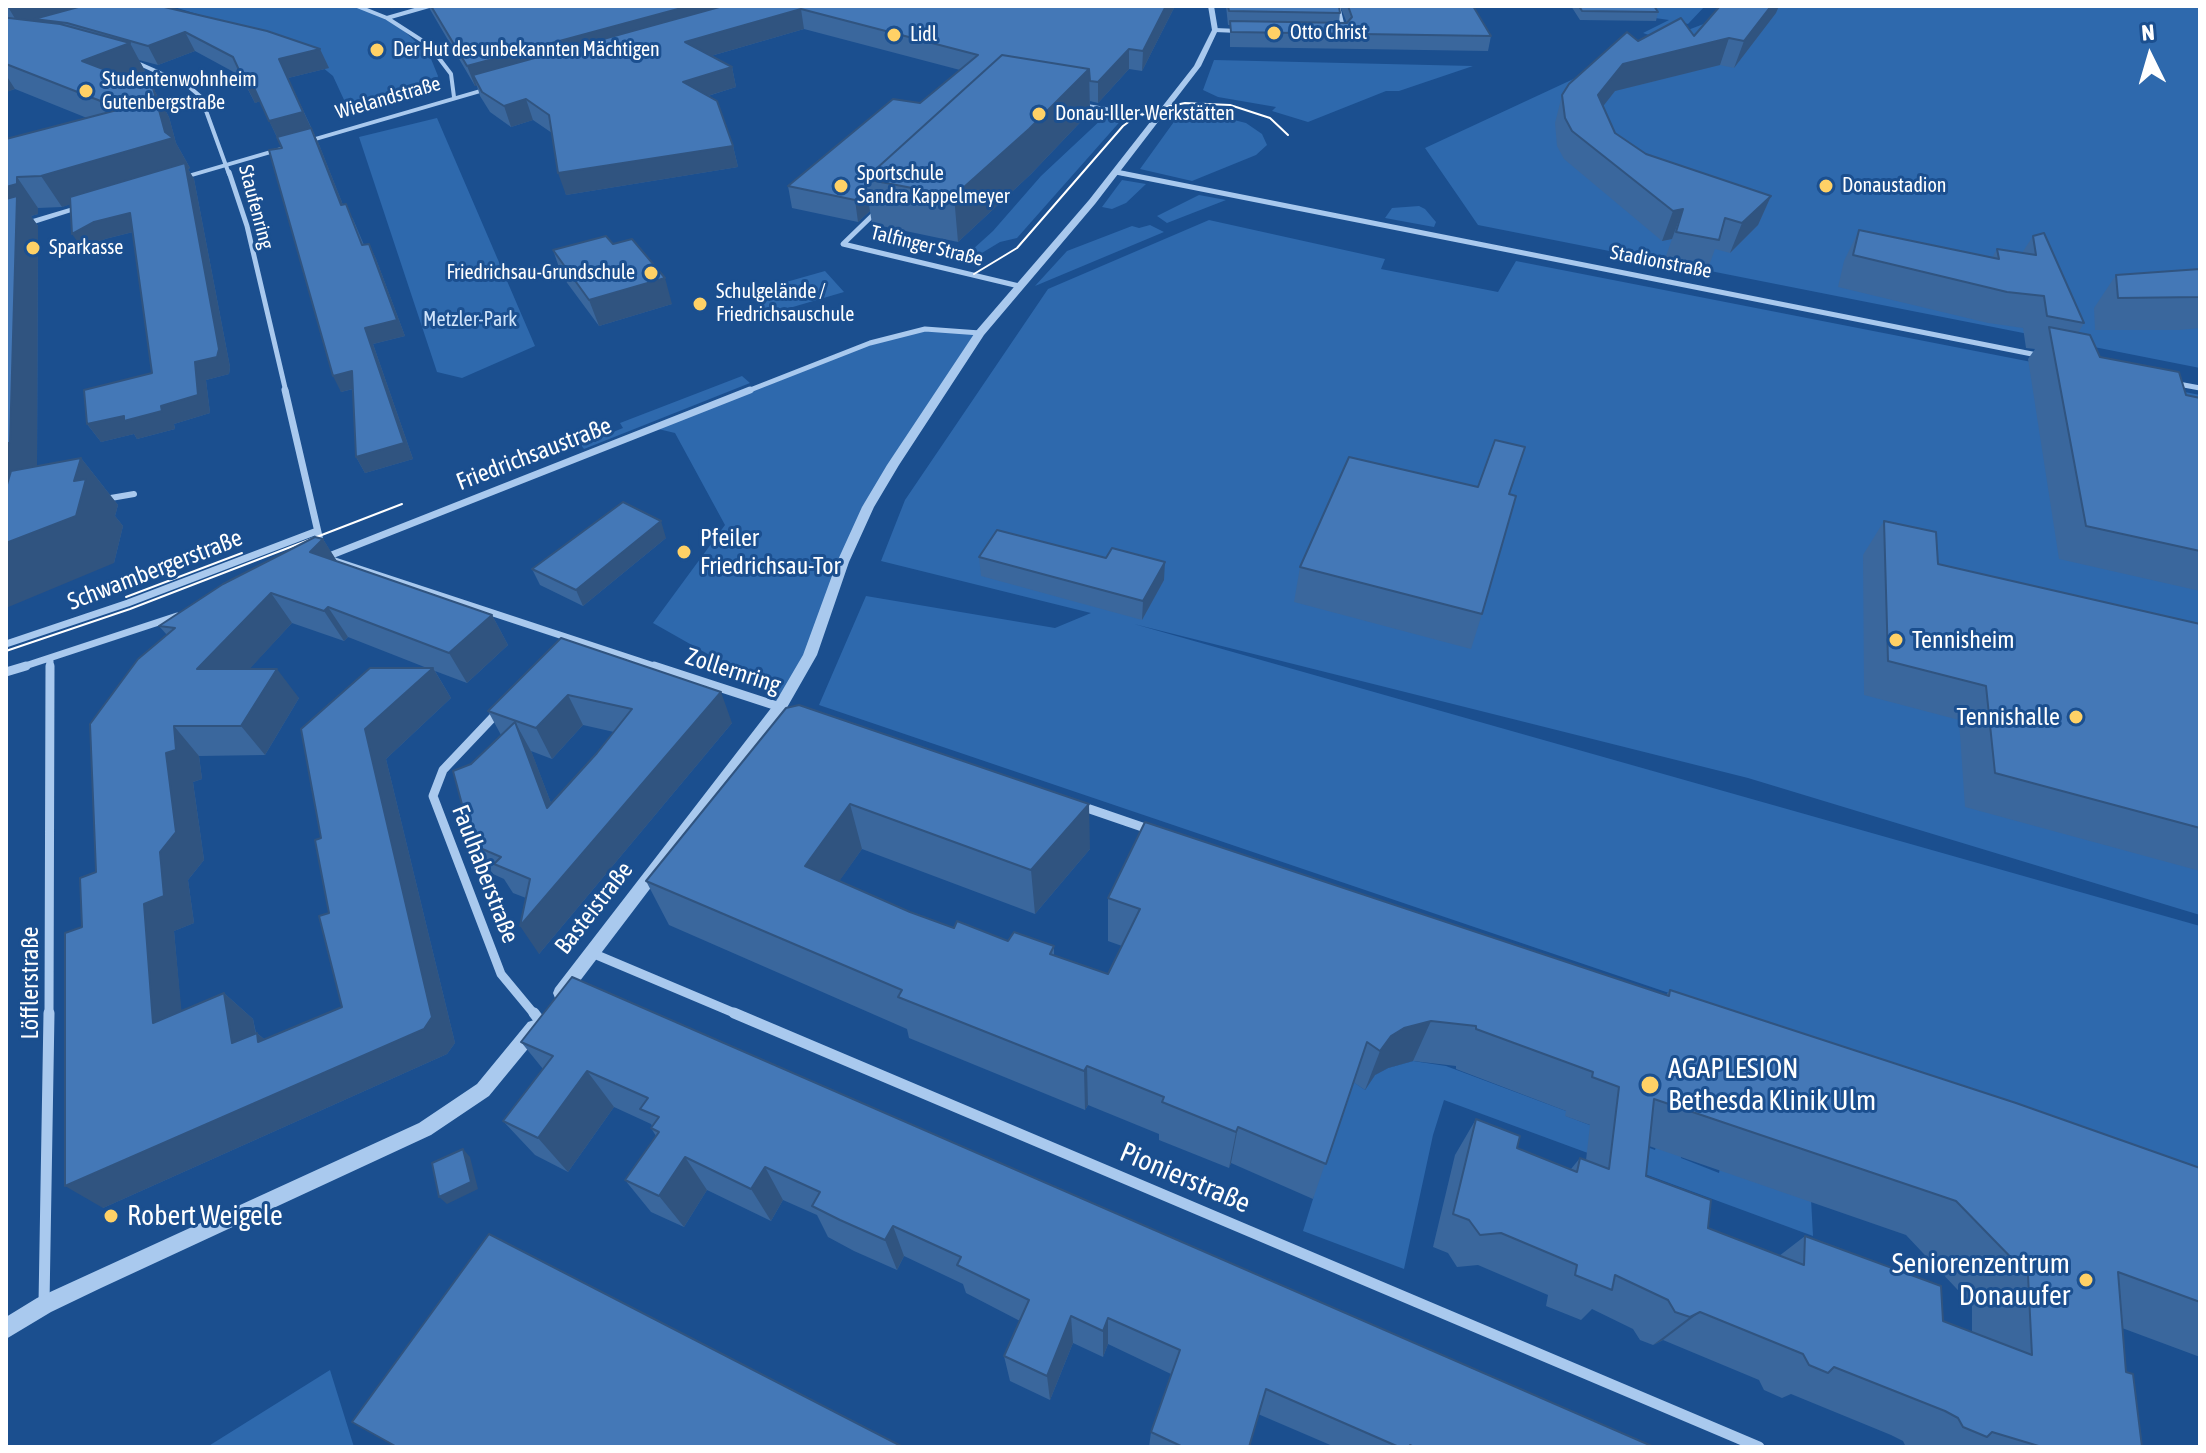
<!DOCTYPE html>
<meta charset="utf-8">
<style>
body{margin:0}
#map{position:relative;width:2206px;height:1453px;overflow:hidden;background:#1b4f8f;font-family:"Asap Condensed",sans-serif}
canvas{display:block}
.frame{position:absolute;inset:0;border:8px solid #fff;pointer-events:none}
.north{position:absolute;left:2110px;top:16px;width:80px;height:80px;-webkit-text-stroke:6px #1b4f8f;paint-order:stroke;rotate:355deg;font-size:22px;font-weight:700;line-height:32px;text-align:center;color:#fff}
.north::after{content:'';display:block;margin:auto;width:28px;height:36px;background:#fff;clip-path:polygon(50% 0,100% 100%,50% 72%,0 100%)}
</style>
<div id="map">
<canvas width="2206" height="1453"></canvas>
<div class="frame"></div>
<div class="north">N</div>
</div>
<script>
const ctx = document.querySelector('canvas').getContext('2d');
ctx.lineJoin = 'round';
function fill(path, color) { ctx.fillStyle = color; ctx.fill(path, 'evenodd'); }
const toPath = rows => new Path2D(rows.map(r => 'M' + r).join(''));
function strokePath(path, color, width, dash) { ctx.strokeStyle = color; ctx.lineWidth = width; ctx.lineCap = dash ? 'butt' : 'round'; ctx.setLineDash(dash || []); ctx.stroke(path); }
function label(font, color, halo, rows, align = 'center') {
  ctx.font = font + ' "Asap Condensed",sans-serif'; ctx.lineWidth = 6; ctx.setLineDash([]); ctx.textBaseline = 'middle'; ctx.strokeStyle = halo; ctx.fillStyle = color; for (const [text, x, y, turn = 0] of rows) {
    ctx.save(); ctx.translate(x, y); ctx.rotate((+turn || 0) * Math.PI / 180); ctx.textAlign = isNaN(turn) ? turn : align; if (halo) ctx.strokeText(text, 0, 0); ctx.fillText(text, 0, 0); ctx.restore();
  }
}
const green = toPath([
 [171,6,357,6,387,18,403,30,429,54,438,76,433,93,351,115,333,76,294,44],
 [1648,6,1705,6,1688,24,1676,21,1649,35,1643,33,1669,20,1655,18],
 [1727,6,2200,6,2200,368,1478,225,1425,148,1638,49,1743,9],
 [1214,60,1473,66,1399,91,1386,91,1308,122,1272,111,1276,107,1218,97,1203,90],
 [1181,112,1206,113,1246,123,1262,134,1267,145,1256,155,1192,181,1140,169],
 [1113,115,1124,117,1017,238,1000,242,967,262,961,260,993,231,1041,176,1104,117],
 [437,118,535,346,462,378,437,372,359,137],
 [1122,180,1146,184,1126,203,1112,209,1102,207],
 [1199,195,1226,200,1167,223,1157,216],
 [1419,206,1425,209,1436,222,1434,227,1385,218,1392,208],
 [1209,220,1385,259,1381,269,1498,292,1516,261,2200,395,2200,915,1748,778,1134,624,2200,926,2200,1182,1731,1014,819,705,866,596,1055,628,1091,613,881,561,905,500,1048,289],
 [1150,225,1164,232,1035,286,1067,251,1132,226,1139,228],
 [825,271,844,292,769,314,751,292],
 [941,328,980,333,868,507,810,655,780,707,766,687,653,623,725,525,675,433,654,428,890,337],
 [742,376,750,383,584,449,581,445,623,428,620,423],
 [1413,1061,1446,1066,1566,1111,1566,1116,1655,1150,1657,1143,1681,1152,1681,1158,1719,1173,1720,1168,1811,1199,1813,1236,1444,1100,1433,1135,1404,1269,1303,1231,1313,1199,1336,1070,1365,1090,1375,1075,1388,1068],
 [330,1370,354,1447,207,1447]
]);
const pedestrian = toPath([
 [105,499,134,494]
]);
const minorFar4 = toPath([
 [357,6,387,18,429,45,451,74,454,97],
 [1338,6,1344,32],
 [387,18,429,6],
 [1215,30,1238,31],
 [133,61,187,85,201,97,229,174],
 [1081,105,1159,118],
 [1116,172,1126,174]
]);
const minorFar3 = toPath([
 [229,172,247,226,286,392],
 [1116,172,2042,356],
 [876,212,843,244,1019,286],
 [2173,383,2200,388],
 [745,392,870,343,925,329,980,333]
]);
const minorFar2 = toPath([
 [285,390,321,545],
 [324,558,750,390],
 [329,559,660,668],
 [6,644,128,603,317,531],
 [19,668,177,616],
 [50,668,50,660]
]);
const minorFar1 = toPath([
 [654,666,783,708],
 [6,672,26,666],
 [497,713,443,770,433,796,501,974,535,1015],
 [1081,806,1151,830],
 [592,953,739,1015],
 [49,1015,50,666]
]);
const minor = toPath([
 [534,1013,540,1021],
 [734,1013,1759,1447],
 [44,1303,49,1013]
]);
const tertiary = toPath([
 [1208,6,1214,6,1218,30,1201,66,1095,204,984,335,899,465,874,507,849,562,817,655,785,711,567,998,561,1001,555,998,553,993,555,988,775,703,803,655,837,562,862,507,887,465,976,331,1089,200,1194,66,1212,30,1208,6],
 [494,85,501,87,178,181,171,179,494,85],
 [83,204,90,206,6,233,6,227,83,204],
 [534,1020,540,1022,543,1028,540,1034,489,1096,431,1135,101,1288,51,1312,6,1339,6,1317,37,1298,419,1123,477,1084,528,1022,534,1020]
]);
const tram = toPath([
 [974,274,1017,248,1123,126,1142,112,1185,103,1230,105,1270,118,1288,135],
 [126,597,242,553],
 [6,651,130,609,402,504]
]);
const wall = toPath([
 [6,6,320,49,329,68,288,78,318,142,343,205,353,219,364,245,369,244,376,259,405,336,373,344,413,459,365,473,356,457,353,389,341,392,282,148,260,101,255,103,241,76,195,51,158,65,139,60,145,71,127,78,153,88,169,117,176,143,190,168,188,169,194,179,230,367,229,374,206,380,210,413,174,424,175,429,137,439,134,434,101,442,87,424,152,373,133,232,105,239,84,251,70,204,62,207,38,208,38,214,31,216,38,226,37,466,81,458,118,505,115,516,123,526,114,563,8,482,6,139,87,118,15,89,6,92],
 [428,6,1175,6,1142,71,1129,69,1098,103,1090,101,1090,112,1031,174,958,242,872,224,870,211,858,222,792,208,788,186,920,103,960,70,804,29,711,56,732,67,736,87,708,96,733,146,738,167,566,195,552,133,533,120,511,127,490,112,480,96,477,86,475,86],
 [1226,6,1339,6,1340,13,1339,23,1347,23,1340,6,1473,6,1491,36,1488,51,1230,47,1230,25,1228,25],
 [1571,6,1654,6,1658,12,1656,21,1580,20],
 [1776,13,1734,68,1720,65,1615,91,1603,106,1615,133,1646,154,1771,196,1758,225,1730,253,1715,249,1707,271,1664,262,1672,239,1662,241,1564,159,1557,146,1555,123,1562,95,1694,36],
 [1859,230,1992,258,1997,249,2022,253,2033,236,2084,323,2078,333,2100,357,2186,395,2200,398,2200,591,2059,559,2028,359,2035,349,2026,348,2023,328,1988,323,1838,287,1844,261],
 [613,244,672,304,599,326,562,276,553,250],
 [2200,269,2200,328,2179,330,2095,330,2094,308,2116,275],
 [1510,495,1482,614,1471,649,1294,602,1300,567],
 [1884,521,1938,564,2200,624,2200,871,1965,807,1959,720,1864,695,1863,555],
 [666,538,583,606,540,585,532,569],
 [323,539,337,562,492,615,508,645,467,683,435,671,451,698,386,759,455,1043,447,1054,103,1208,82,927,96,872,167,635,159,626],
 [292,623,344,641,348,637,427,668,321,838,329,913,342,1007,264,1039,257,1033,256,1033,253,1019,224,993,181,1011,174,931,194,923,188,880,204,860,193,782,202,779,199,756,265,755,299,698,249,669],
 [979,557,1164,580,1142,620,981,576],
 [561,638,732,723,539,954,526,898,513,893,504,879,493,874,473,845,471,764,501,735,488,711],
 [583,725,614,732,597,753,551,803,531,751,552,759],
 [786,708,1090,849,1035,914,862,849,839,881,910,912,954,928,1008,941,1054,946,1054,955,1108,974,1122,946,1108,941,1108,898,1666,995,1670,990,2200,1168,2200,1357,2122,1328,2126,1372,2142,1447,1906,1447,1903,1441,1891,1435,1791,1394,1782,1398,1764,1390,1759,1380,1663,1340,1653,1345,1640,1340,1633,1329,1592,1309,1581,1320,1546,1306,1548,1295,1478,1265,1457,1267,1448,1253,1433,1247,1455,1155,1476,1119,1517,1148,1571,1169,1580,1158,1586,1160,1590,1125,1565,1116,1566,1111,1456,1069,1456,1066,1413,1061,1388,1068,1375,1075,1365,1090,1353,1082,1313,1199,1231,1163,1229,1168,1159,1140,1159,1134,1088,1105,1085,1110,909,1038,907,1029,669,925,646,881],
 [1649,1146,1906,1235,1972,1305,1972,1333,1943,1321,1805,1236,1779,1256,1708,1228,1646,1176],
 [521,1042,1654,1447,1335,1447,1258,1414,1249,1447,1149,1447,1151,1432,1171,1374,1108,1344,1103,1357,1073,1343,1050,1400,1010,1381,1004,1356,1020,1321,966,1293,963,1284,904,1256,897,1270,854,1251,828,1237,817,1215,783,1200,771,1221,707,1190,684,1227,651,1212,625,1180,656,1136,651,1128,652,1126,651,1124,614,1107,568,1172,535,1155,503,1121,543,1069]
]);
const shadedWall = toPath([
 [13,6,123,6,34,19,41,30,25,35,8,7],
 [390,6,403,6,391,9],
 [689,6,763,6,473,75,477,86,475,86,467,66],
 [1166,6,1175,6,1142,71,1143,51],
 [1771,6,1779,6,1776,13,1734,68,1744,41],
 [801,9,804,29,690,62,685,42],
 [185,32,195,51,158,65,148,46],
 [1729,38,1720,65,1615,91,1590,123,1598,95,1623,64],
 [130,43,145,71,99,89,82,61],
 [320,49,329,68,288,78,313,132,279,141,269,121,279,59],
 [1129,49,1129,69,1098,103,1098,82],
 [732,67,736,87,688,102,683,82],
 [1089,69,1090,112,1031,174,958,242,954,196],
 [6,75,15,89,6,92],
 [251,81,261,101,255,103,245,83],
 [153,88,169,117,176,143,190,168,188,169,194,179,230,367,229,374,206,380,210,413,174,424,175,429,137,439,134,434,101,442,87,424,161,406,195,362,186,169,62,207,41,176,165,132],
 [526,99,533,120,511,127,504,106],
 [311,128,318,142,349,220,341,205],
 [733,146,738,167,566,195,558,173],
 [17,177,38,208,38,214,31,216,38,226,37,476,6,482,6,187],
 [866,189,870,211,858,222,855,200],
 [1771,196,1758,225,1730,253,1742,223],
 [1683,209,1672,239,1662,241,1673,211],
 [130,213,141,230,105,239,84,251,72,234,94,222],
 [369,244,376,259,405,336,373,344,413,459,365,473,356,457,365,328],
 [665,278,672,304,599,326,589,300],
 [352,371,360,387,341,392,333,376],
 [81,458,118,505,115,516,123,526,114,563,6,608,6,543,74,481],
 [661,521,666,538,583,606,576,590],
 [323,539,342,569,310,552],
 [1165,562,1164,580,1142,620,1143,601],
 [271,593,292,623,222,699,197,669],
 [328,607,348,637,344,641,324,611],
 [492,615,508,645,467,683,449,653],
 [433,668,451,698,386,759,455,1043,447,1054,103,1208,65,1186,424,1029,365,729],
 [277,669,299,698,265,755,241,726],
 [721,692,732,723,539,954,520,926],
 [568,695,583,725,552,759,536,728],
 [515,722,532,753,564,837,547,808],
 [174,726,199,756,202,779,193,782,204,860,188,880,194,923,174,931,185,1048,153,1023,144,904,160,852,166,753],
 [850,804,862,849,819,910,805,866],
 [1089,804,1090,849,1035,914,1031,870],
 [224,993,253,1019,262,1068,232,1043],
 [1431,1021,1413,1061,1388,1068,1375,1075,1365,1090,1380,1051,1391,1036,1404,1028],
 [257,1033,285,1058,258,1042],
 [1087,1066,1088,1105,1085,1110,1084,1071],
 [587,1071,614,1107,568,1172,538,1138],
 [1238,1127,1231,1163,1229,1168,1236,1132],
 [463,1149,470,1157,478,1189,447,1204,439,1197],
 [685,1157,707,1190,684,1227,659,1196],
 [765,1167,783,1200,771,1221,751,1189],
 [893,1226,904,1256,897,1270,885,1240],
 [1700,1312,1663,1340,1653,1345,1690,1317],
 [1071,1316,1073,1343,1050,1400,1047,1376],
 [1108,1318,1108,1344,1103,1357,1103,1331]
]);
const building = toPath([
 [82,6,160,6,267,31,320,49,279,59,303,112,269,121,251,81,245,83,233,57,185,32,148,46,67,23,34,19,82,6],
 [431,6,689,6,467,66,431,6],
 [723,6,1166,6,1143,51,1129,49,1098,82,1090,81,1089,69,1002,55,865,179,866,189,855,200,788,186,893,99,920,103,978,55,801,9,685,42,732,67,683,82,717,101,733,146,558,173,549,115,526,99,504,106,482,92,473,75,723,6],
 [1228,6,1339,6,1340,13,1229,11,1228,6],
 [1348,6,1473,6,1491,36,1231,32,1230,21,1347,23,1352,17,1348,6],
 [1579,6,1654,6,1658,12,1582,11,1579,6],
 [1720,6,1771,6,1744,41,1729,38,1623,64,1598,95,1615,133,1646,154,1771,196,1742,223,1725,218,1719,240,1676,232,1683,209,1673,211,1572,131,1565,118,1562,95,1569,84,1627,32,1638,41,1681,18,1694,36,1720,6],
 [6,18,9,18,60,24,130,43,82,61,153,88,165,132,173,138,41,176,17,177,17,184,6,187,6,139,121,109,6,64,6,18],
 [1002,55,1089,69,1029,129,954,196,865,179,1002,55],
 [311,128,341,205,346,204,362,245,369,244,397,320,365,328,404,443,356,457,352,371,333,376,269,150,282,148,277,137,311,128],
 [185,163,219,349,217,357,195,362,198,395,161,406,162,411,124,421,124,416,87,424,84,390,152,373,130,213,94,222,72,234,70,197,185,163],
 [17,196,10,443,6,443,6,199,17,196],
 [1859,230,1999,259,1997,249,2036,255,2033,236,2044,233,2084,323,2047,316,2044,296,2007,292,1853,255,1859,230],
 [606,236,613,244,632,239,665,278,589,300,553,250,606,236],
 [2200,269,2200,297,2118,298,2116,275,2200,269],
 [2049,327,2090,335,2100,357,2179,372,2186,395,2200,398,2200,551,2086,526,2049,327],
 [1495,440,1525,447,1509,494,1516,496,1482,614,1300,567,1349,457,1478,487,1495,440],
 [81,458,74,481,86,479,76,516,6,543,6,488,11,471,81,458],
 [623,502,661,521,576,590,532,569,623,502],
 [1884,521,1936,532,1938,564,2200,624,2200,828,1995,773,1986,686,1888,661,1884,521],
 [997,530,1106,558,1112,548,1165,562,1143,601,979,557,997,530],
 [315,537,323,539,310,552,492,615,449,653,328,607,324,611,271,593,197,669,277,669,241,726,174,726,176,750,166,753,176,832,160,852,164,896,144,904,153,1023,224,993,232,1043,257,1033,258,1042,342,1007,319,916,329,913,315,840,321,838,301,729,370,668,433,668,365,729,432,1017,424,1029,65,1186,65,933,82,927,80,878,96,872,90,724,138,659,175,628,159,626,223,584,315,537],
 [561,638,721,692,520,926,530,879,494,864,501,857,473,845,453,771,471,764,515,722,547,808,597,753,632,709,568,695,536,728,488,711,561,638],
 [799,705,1089,804,1031,870,850,804,805,866,910,912,954,928,957,921,1008,941,1014,932,1054,946,1050,954,1108,974,1140,909,1108,898,1145,822,1669,996,1670,990,2016,1103,2200,1168,2200,1302,2118,1272,2126,1372,2133,1374,2142,1447,2042,1447,1992,1432,1987,1437,1963,1427,1958,1418,1945,1411,1834,1367,1828,1373,1809,1365,1803,1354,1700,1312,1690,1317,1675,1312,1668,1300,1615,1275,1612,1290,1575,1275,1577,1265,1501,1233,1480,1235,1469,1220,1453,1214,1476,1119,1520,1136,1517,1148,1577,1172,1580,1158,1609,1169,1619,1087,1592,1077,1593,1072,1476,1029,1476,1026,1431,1021,1404,1028,1391,1036,1380,1051,1367,1042,1326,1164,1238,1127,1236,1132,1162,1102,1164,1097,1087,1066,1084,1071,898,997,902,990,646,881,786,708,799,705],
 [1654,1099,1956,1201,2028,1275,2032,1355,1943,1321,1941,1286,1805,1236,1804,1265,1708,1228,1711,1200,1646,1176,1654,1099],
 [572,977,1654,1447,1414,1447,1410,1445,1409,1447,1399,1447,1266,1389,1249,1447,1183,1447,1151,1432,1180,1350,1108,1318,1103,1331,1071,1316,1047,1376,1004,1356,1029,1300,957,1265,961,1257,893,1226,885,1240,840,1220,812,1206,820,1192,765,1167,751,1189,685,1157,659,1196,625,1180,659,1132,651,1128,659,1117,640,1109,648,1098,587,1071,538,1138,503,1121,553,1056,521,1042,572,977],
 [463,1149,471,1182,439,1197,432,1163,463,1149],
 [489,1234,903,1447,397,1447,352,1422,489,1234]
]);
const markers = [
 [1274,33,8,"#ffd166"],
 [894,35,8,"#ffd166"],
 [377,50,8,"#ffd166"],
 [86,91,8,"#ffd166"],
 [1039,114,8,"#ffd166"],
 [841,186,8,"#ffd166"],
 [1826,186,8,"#ffd166"],
 [33,248,8,"#ffd166"],
 [651,273,8,"#ffd166"],
 [700,304,8,"#ffd166"],
 [684,552,8,"#ffd166"],
 [1896,640,8,"#ffd166"],
 [2076,717,8,"#ffd166"],
 [1650,1085,10,"#ffd166"],
 [111,1216,8,"#ffd166"],
 [2086,1280,8,"#ffd166"]
];
const farPoinames = [
 ["Otto Christ",1290,33],
 ["Lidl",910,35],
 ["Der Hut des unbekannten Mächtigen",393,50],
 ["Studentenwohnheim",102,80],
 ["Gutenbergstraße",102,103],
 ["Donau-Iller-Werkstätten",1055,114],
 ["Sportschule",857,174],
 ["Sandra Kappelmeyer",857,197],
 ["Donaustadion",1842,186],
 ["Sparkasse",49,248],
 ["Friedrichsau-Grundschule",635,273,"right"],
 ["Schulgelände /",716,292],
 ["Friedrichsauschule",716,315]
];
const farStreetnames = [
 ["Wielandstraße",388,98,-16],
 ["Staufenring",256,207,75],
 ["Talfinger Straße",927,246,14],
 ["Stadionstraße",1661,262,11]
];
const farParknames = [
 ["Metzler-Park",470,320]
];
const streetNames = [
 ["Friedrichsaustraße",534,454,-21],
 ["Schwambergerstraße",155,570,-21],
 ["Zollernring",733,671,18],
 ["Faulhaberstraße",485,874,69],
 ["Basteistraße",594,908,-52],
 ["Löfflerstraße",30,983,-90]
];
const poiNames = [
 ["Pfeiler",700,538],
 ["Friedrichsau-Tor",700,566],
 ["Tennisheim",1912,640],
 ["Tennishalle",2060,717,"right"]
];
const nearPoinames = [
 ["AGAPLESION",1668,1069],
 ["Bethesda Klinik Ulm",1668,1101],
 ["Robert Weigele",127,1216],
 ["Seniorenzentrum",2070,1264,"right"],
 ["Donauufer",2070,1296,"right"]
];
const nearStreetnames = [
 ["Pionierstraße",1185,1178,23]
];
fill(green, '#2e69ad');
strokePath(pedestrian, '#a9c9ee', 6);
strokePath(minorFar4, '#a9c9ee', 4);
strokePath(minorFar3, '#a9c9ee', 5);
strokePath(minorFar2, '#a9c9ee', 7);
strokePath(minorFar1, '#a9c9ee', 9);
strokePath(minor, '#a9c9ee', 11);
fill(tertiary, '#a9c9ee');
strokePath(tram, '#fff', 2);
fill(wall, '#3a679d');
fill(shadedWall, '#305480');
fill(building, '#4478b7');
strokePath(building, '#305480', 2);
for (const [x, y, r, color] of markers) { const dot = new Path2D(); dot.arc(x, y, r, 0, 2 * Math.PI); ctx.fillStyle = color; ctx.fill(dot); strokePath(dot, '#1b4f8f', 3); }
label('20px', '#fff', '#1b4f8f', farPoinames, 'left');
label('20px', '#fff', '#1b4f8f', farStreetnames);
label('20px', '#cfe3fa', '#1b4f8f', farParknames);
label('24px', '#fff', '#1b4f8f', streetNames);
label('24px', '#fff', '#1b4f8f', poiNames, 'left');
label('28px', '#fff', '#1b4f8f', nearPoinames, 'left');
label('28px', '#fff', '#1b4f8f', nearStreetnames);
</script>
